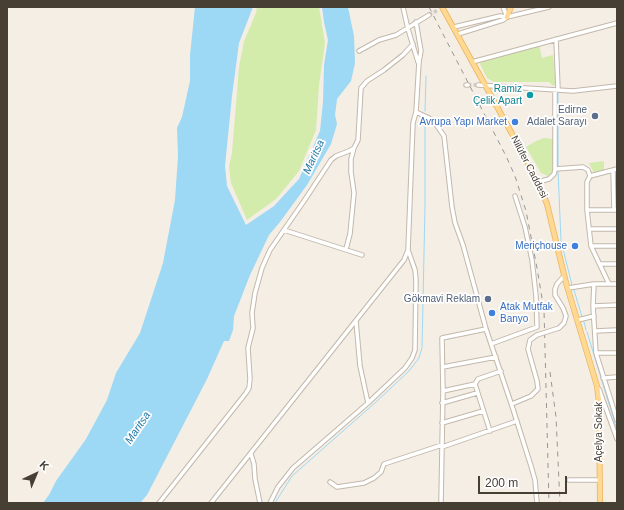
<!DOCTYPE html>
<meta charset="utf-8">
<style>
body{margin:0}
#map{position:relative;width:624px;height:510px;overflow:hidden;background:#f4eee5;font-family:Arial,sans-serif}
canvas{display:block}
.frame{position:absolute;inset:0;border:8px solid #473e34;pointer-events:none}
.north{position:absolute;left:16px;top:454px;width:40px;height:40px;-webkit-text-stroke:3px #fff;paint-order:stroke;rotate:44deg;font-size:11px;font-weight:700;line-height:16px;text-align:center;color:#473e34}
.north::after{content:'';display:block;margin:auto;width:14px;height:18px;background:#473e34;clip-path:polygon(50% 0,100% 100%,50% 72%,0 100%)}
.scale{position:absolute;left:478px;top:476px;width:89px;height:18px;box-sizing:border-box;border:2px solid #473e34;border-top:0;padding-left:5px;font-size:12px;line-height:14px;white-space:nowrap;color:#473e34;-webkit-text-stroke:3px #fff;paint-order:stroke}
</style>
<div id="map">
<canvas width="624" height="510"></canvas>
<div class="frame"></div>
<div class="north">K</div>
<div class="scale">200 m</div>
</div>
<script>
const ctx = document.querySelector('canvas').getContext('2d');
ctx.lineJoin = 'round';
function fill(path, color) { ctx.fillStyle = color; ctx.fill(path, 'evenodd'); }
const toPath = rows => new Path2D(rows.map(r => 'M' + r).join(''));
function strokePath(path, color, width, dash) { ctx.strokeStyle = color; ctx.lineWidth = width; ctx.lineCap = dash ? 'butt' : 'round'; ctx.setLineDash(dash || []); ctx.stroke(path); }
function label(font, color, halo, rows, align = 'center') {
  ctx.font = font + ' Arial,sans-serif'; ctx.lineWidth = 3.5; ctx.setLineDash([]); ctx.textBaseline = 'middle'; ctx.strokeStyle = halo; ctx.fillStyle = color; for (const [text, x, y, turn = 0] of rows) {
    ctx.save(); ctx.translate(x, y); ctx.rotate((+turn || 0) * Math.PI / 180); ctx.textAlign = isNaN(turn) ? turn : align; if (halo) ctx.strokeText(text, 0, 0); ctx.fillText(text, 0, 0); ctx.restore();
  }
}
const green = toPath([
 [257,7,319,7,325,43,319,85,316,130,299,171,276,199,247,220,231,183,229,167,232,153,239,67,244,41,256,13],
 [539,45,542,58,553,55,556,84,553,86,549,82,494,82,487,78,480,64,482,60],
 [544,138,553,139,553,171,548,176,541,173,526,147,536,141],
 [604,161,604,170,596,173,594,173,589,163]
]);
const water = toPath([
 [195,7,253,7,239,43,232,96,225,166,227,186,246,225,274,206,299,179,320,131,323,102,324,65,328,40,324,22,322,7,348,7,354,36,355,63,351,81,337,99,335,115,337,124,331,144,307,185,280,222,269,235,250,275,234,316,233,330,229,341,224,341,207,379,147,495,140,503,43,503,49,495,56,481,86,439,107,400,116,373,140,333,163,263,175,200,178,156,177,128,182,117,190,81,190,55]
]);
const stream = toPath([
 [558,92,558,167],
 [425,111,426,76],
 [558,170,561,241,572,285],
 [574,290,582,317],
 [584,322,586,330],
 [587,332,617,430],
 [275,503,292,476,376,402,409,371,419,358,422,348,425,206,425,123]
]);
const minorTunnel = toPath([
 [429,15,438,10],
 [468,85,478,85]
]);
const minor = toPath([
 [403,7,408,29,418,62],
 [503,7,507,17],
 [454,27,500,16,507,17,549,7],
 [458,34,503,20,507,17],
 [556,39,558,89],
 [359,51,379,40,396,35,429,15],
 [472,62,617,23],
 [466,85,468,85],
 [478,85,573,91,617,86],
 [416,112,429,118,435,123,444,136,452,207,455,223,463,245,486,329,513,409,531,466,535,480,537,503],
 [555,169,583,167,588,170,590,176],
 [613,170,614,210],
 [538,182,549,179,554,174,555,170,555,90],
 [587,210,617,210],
 [589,229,617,229],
 [284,230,362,255],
 [591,246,617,246],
 [346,249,350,234,354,193,351,172,351,159,354,148],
 [600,264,617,264],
 [594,284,593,306,596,353,617,420],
 [609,284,591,246,587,210,587,182,590,176,617,169],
 [568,288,594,284,617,284],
 [593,306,617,305],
 [578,320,594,316],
 [356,321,360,366,368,403],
 [559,328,564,323,566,316,563,308,555,295,555,289,557,284,564,276],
 [595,331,617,330],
 [491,344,537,327,536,296,532,260,525,227,515,196],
 [596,353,617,353],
 [443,367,496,357],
 [603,378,617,377],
 [599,389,617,439],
 [443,391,475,384],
 [442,403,477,393],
 [512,404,531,396,538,389,537,381,528,349,530,340,537,335],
 [442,423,483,411],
 [490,431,475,384,478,379,501,371],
 [442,447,517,421],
 [251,454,254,464,255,479,260,503],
 [569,480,599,480],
 [330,482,337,487,364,483,374,478,381,472,384,464,442,445],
 [159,503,246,393,249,388,250,379,248,348,253,328,252,313,255,293,262,268,270,250,304,201,331,160,336,156,349,151,354,148,358,140,361,88,367,81,384,70,403,55,413,44],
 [211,503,404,260,408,250,413,123,416,112,419,62,421,51,416,22],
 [270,503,278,487,293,468,368,403,405,368,412,358,415,350,416,280,415,270,408,250],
 [441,503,443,391,442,338,486,329]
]);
const major = toPath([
 [442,7,511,132,538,182,547,204,566,283,597,386,599,403,600,503],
 [507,17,511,7]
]);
const rail = toPath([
 [429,7,506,156,515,176,526,211,537,268,544,310,549,503],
 [550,372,556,417,560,503]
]);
const minorBridge = toPath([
 [537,335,559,328]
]);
const markers = [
 [530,95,4,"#0f9aa8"],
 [595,116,4,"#5c6f8a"],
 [515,122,4,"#3f7fe0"],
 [575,246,4,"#3f7fe0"],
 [488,299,4,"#5c6f8a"],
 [492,313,4,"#3f7fe0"]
];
const cultureNames = [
 ["Ramiz",522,89],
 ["Çelik Apart",522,101]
];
const serviceNames = [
 ["Edirne",587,110],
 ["Adalet Sarayı",587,122],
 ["Gökmavi Reklam",480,299]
];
const shopNames = [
 ["Avrupa Yapı Market",507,122],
 ["Meriçhouse",567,246],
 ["Atak Mutfak",500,307,"left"],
 ["Banyo",500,319,"left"]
];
const streetNames = [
 ["Nilüfer Caddesi",529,167,63],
 ["Açelya Sokak",599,432,-90]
];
const waterNames = [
 ["Maritsa",314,157,-65],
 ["Maritsa",138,428,-56]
];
fill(green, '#d3ebab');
fill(water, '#9dd8f5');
strokePath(stream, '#9dd8f5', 1);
strokePath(minorTunnel, '#d1cbc2', 3.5, [3.5, 2]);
strokePath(minor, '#c3b8aa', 5.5);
strokePath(major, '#ebb55c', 6);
strokePath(minor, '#fff', 3.5);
strokePath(major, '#ffd893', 4.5);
strokePath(rail, '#969696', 1, [5, 5]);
strokePath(minorBridge, '#c3b8aa', 5.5, []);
strokePath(minorBridge, '#fff', 3.5);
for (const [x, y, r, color] of markers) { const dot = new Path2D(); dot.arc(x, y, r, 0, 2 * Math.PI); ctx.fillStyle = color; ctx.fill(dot); strokePath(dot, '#fff', 1.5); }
label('10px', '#0d838f', '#fff', cultureNames, 'right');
label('10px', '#4e5e75', '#fff', serviceNames, 'right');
label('10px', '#366cbe', '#fff', shopNames, 'right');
label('10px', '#473e34', '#fff', streetNames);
label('italic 11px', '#257ba9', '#fff', waterNames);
</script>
